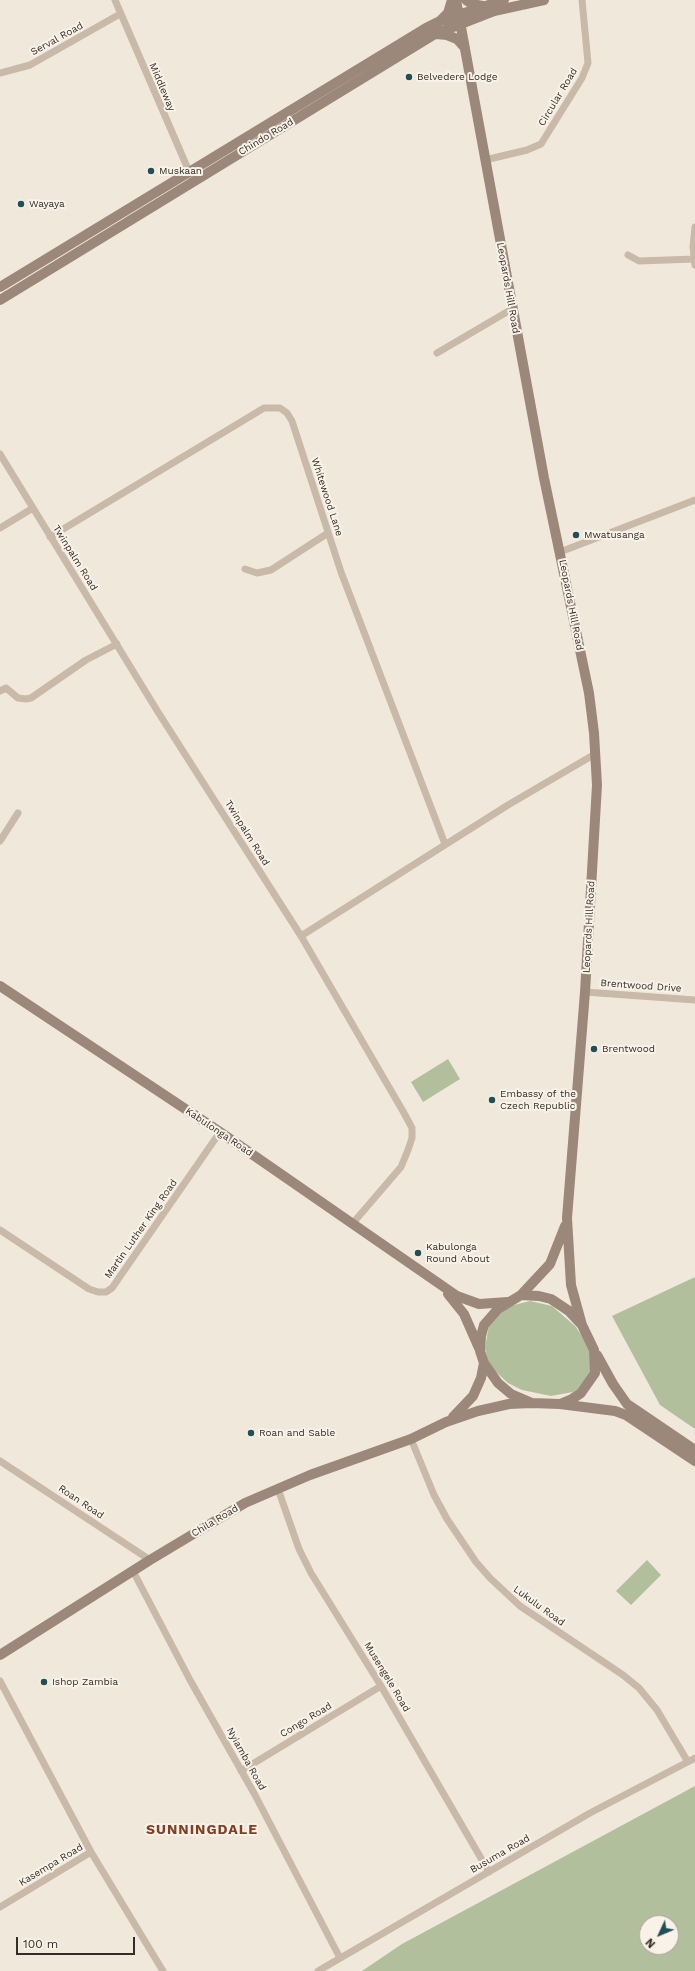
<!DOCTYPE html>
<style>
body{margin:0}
#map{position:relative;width:695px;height:1971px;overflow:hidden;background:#f1e8dc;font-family:"Work Sans",sans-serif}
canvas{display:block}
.north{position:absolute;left:639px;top:1915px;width:40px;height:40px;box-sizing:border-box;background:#f9f2e8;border:1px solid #aba39b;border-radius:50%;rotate:226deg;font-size:11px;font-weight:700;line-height:16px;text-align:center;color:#362d28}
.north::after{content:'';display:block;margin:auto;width:14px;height:18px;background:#204f55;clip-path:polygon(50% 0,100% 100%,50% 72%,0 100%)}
.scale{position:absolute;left:16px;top:1937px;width:119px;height:18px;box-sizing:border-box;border:2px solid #362d28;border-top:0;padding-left:5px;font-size:12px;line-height:14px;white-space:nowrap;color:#362d28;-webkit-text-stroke:3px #f9f2e8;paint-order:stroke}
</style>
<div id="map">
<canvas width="695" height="1971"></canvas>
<div class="north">N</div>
<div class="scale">100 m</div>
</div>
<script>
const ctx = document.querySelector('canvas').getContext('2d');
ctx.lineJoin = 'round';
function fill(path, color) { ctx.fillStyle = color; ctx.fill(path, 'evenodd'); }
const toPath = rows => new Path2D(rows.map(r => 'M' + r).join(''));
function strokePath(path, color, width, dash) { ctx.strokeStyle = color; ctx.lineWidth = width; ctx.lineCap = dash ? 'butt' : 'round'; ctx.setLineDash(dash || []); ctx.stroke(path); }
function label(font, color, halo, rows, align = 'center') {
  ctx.font = font + ' "Work Sans",sans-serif'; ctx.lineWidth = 4; ctx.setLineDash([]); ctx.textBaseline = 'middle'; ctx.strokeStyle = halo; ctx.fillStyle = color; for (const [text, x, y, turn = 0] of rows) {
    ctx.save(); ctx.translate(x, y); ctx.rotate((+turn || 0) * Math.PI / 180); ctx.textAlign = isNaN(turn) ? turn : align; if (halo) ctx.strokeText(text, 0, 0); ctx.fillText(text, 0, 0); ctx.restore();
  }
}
const green = toPath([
 [448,1059,460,1079,423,1102,411,1082],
 [695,1277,695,1429,660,1405,612,1316],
 [530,1301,552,1306,575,1326,587,1343,592,1361,592,1372,578,1389,573,1392,551,1396,522,1390,508,1383,495,1371,488,1361,485,1348,489,1325,506,1307],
 [647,1560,661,1575,631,1605,616,1591],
 [695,1786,695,1971,362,1971,402,1944],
 [647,1923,671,1923,671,1947,647,1947]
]);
const street = toPath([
 [115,0,191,176],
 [0,73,30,65,120,14],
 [485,160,527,150,541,144,582,78,588,63,582,0],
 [695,227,693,247,695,265],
 [628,255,639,261,694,259],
 [437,353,512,309],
 [0,454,158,712,301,936,404,1113,412,1128,412,1138,408,1150,401,1167,353,1223],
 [0,528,33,508],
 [50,537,264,408,280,408,287,413,292,421,341,572,445,844],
 [560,552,695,500],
 [245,569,257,573,271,570,328,533],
 [0,691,6,688,18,698,26,699,31,698,86,660,117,644],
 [0,841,18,813],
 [301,936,508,805,595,754],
 [585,992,695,1000],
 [0,1230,89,1289,98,1292,106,1292,112,1288,220,1132],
 [411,1439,434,1495,447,1519,476,1562,490,1578,520,1606,623,1675,639,1688,657,1710,688,1762],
 [0,1461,150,1560],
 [278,1489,299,1549,311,1573,381,1686,489,1872],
 [133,1571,190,1680,255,1795,340,1958],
 [0,1681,91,1852,163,1971],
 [241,1771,381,1686],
 [0,1907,91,1852],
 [318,1971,590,1813,695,1758]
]);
const secondary = toPath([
 [456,0,544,478,589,693,594,733,597,785,585,992,567,1218,571,1285,582,1325],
 [466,0,472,4,483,6],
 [440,21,448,13,452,0],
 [436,34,447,35,457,39,465,48],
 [0,287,426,28,440,21,504,0],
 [0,300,435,34,494,11,544,0],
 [0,986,220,1132,457,1296,479,1304,508,1302],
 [448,1294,464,1314,479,1348],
 [521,1295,539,1296,551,1299,569,1311,582,1325,594,1350,595,1373,581,1393,572,1399,560,1404,532,1403,511,1394,498,1383,484,1363,480,1351,481,1336,484,1325,498,1309,521,1295],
 [521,1295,550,1264,565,1226],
 [597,1355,613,1384,627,1404,695,1450],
 [560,1404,615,1411,626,1415,695,1461],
 [453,1417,473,1396,481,1378,484,1363],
 [0,1655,150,1560,245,1503,310,1475,411,1439,446,1422,478,1411,509,1404,532,1403]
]);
const markers = [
 [409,77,4,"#204f55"],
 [151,171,4,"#204f55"],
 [21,204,4,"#204f55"],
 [576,535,4,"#204f55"],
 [594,1049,4,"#204f55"],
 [492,1100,4,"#204f55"],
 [418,1253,4,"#204f55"],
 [251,1433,4,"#204f55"],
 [44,1682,4,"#204f55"]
];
const streetNames = [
 ["Serval Road",57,39,-29],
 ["Middleway",162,87,67],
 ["Circular Road",558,97,-59],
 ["Chindo Road",266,137,-31],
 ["Leopards Hill Road",508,288,80],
 ["Whitewood Lane",327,497,72],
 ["Twinpalm Road",75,558,58],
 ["Leopards Hill Road",571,605,79],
 ["Twinpalm Road",247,833,58],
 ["Leopards Hill Road",589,927,-87],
 ["Brentwood Drive",641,986,4],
 ["Kabulonga Road",219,1132,34],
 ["Martin Luther King Road",141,1229,-55],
 ["Roan Road",81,1502,34],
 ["Chila Road",215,1521,-31],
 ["Lukulu Road",539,1606,36],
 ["Musengele Road",387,1677,59],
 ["Congo Road",306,1720,-31],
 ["Nyiamba Road",246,1759,61],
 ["Busuma Road",500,1854,-30],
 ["Kasempa Road",51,1865,-31]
];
const poiNames = [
 ["Belvedere Lodge",417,77],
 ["Muskaan",159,171],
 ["Wayaya",29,204],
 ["Mwatusanga",584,535],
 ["Brentwood",602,1049],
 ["Embassy of the",500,1094],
 ["Czech Republic",500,1106],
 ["Kabulonga",426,1247],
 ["Round About",426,1259],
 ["Roan and Sable",259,1433],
 ["Ishop Zambia",52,1682]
];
const districtNames = [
 ["SUNNINGDALE",202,1830]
];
fill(green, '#b2bf9d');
strokePath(street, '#c8b9a8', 7);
strokePath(secondary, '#9c887a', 10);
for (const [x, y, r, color] of markers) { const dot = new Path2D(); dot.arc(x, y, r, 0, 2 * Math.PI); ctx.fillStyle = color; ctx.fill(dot); strokePath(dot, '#f9f2e8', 1.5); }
label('10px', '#362d28', '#f9f2e8', streetNames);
label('10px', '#362d28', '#f9f2e8', poiNames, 'left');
ctx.letterSpacing = '1px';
label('bold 14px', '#814025', '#f9f2e8', districtNames);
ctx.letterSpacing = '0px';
</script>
